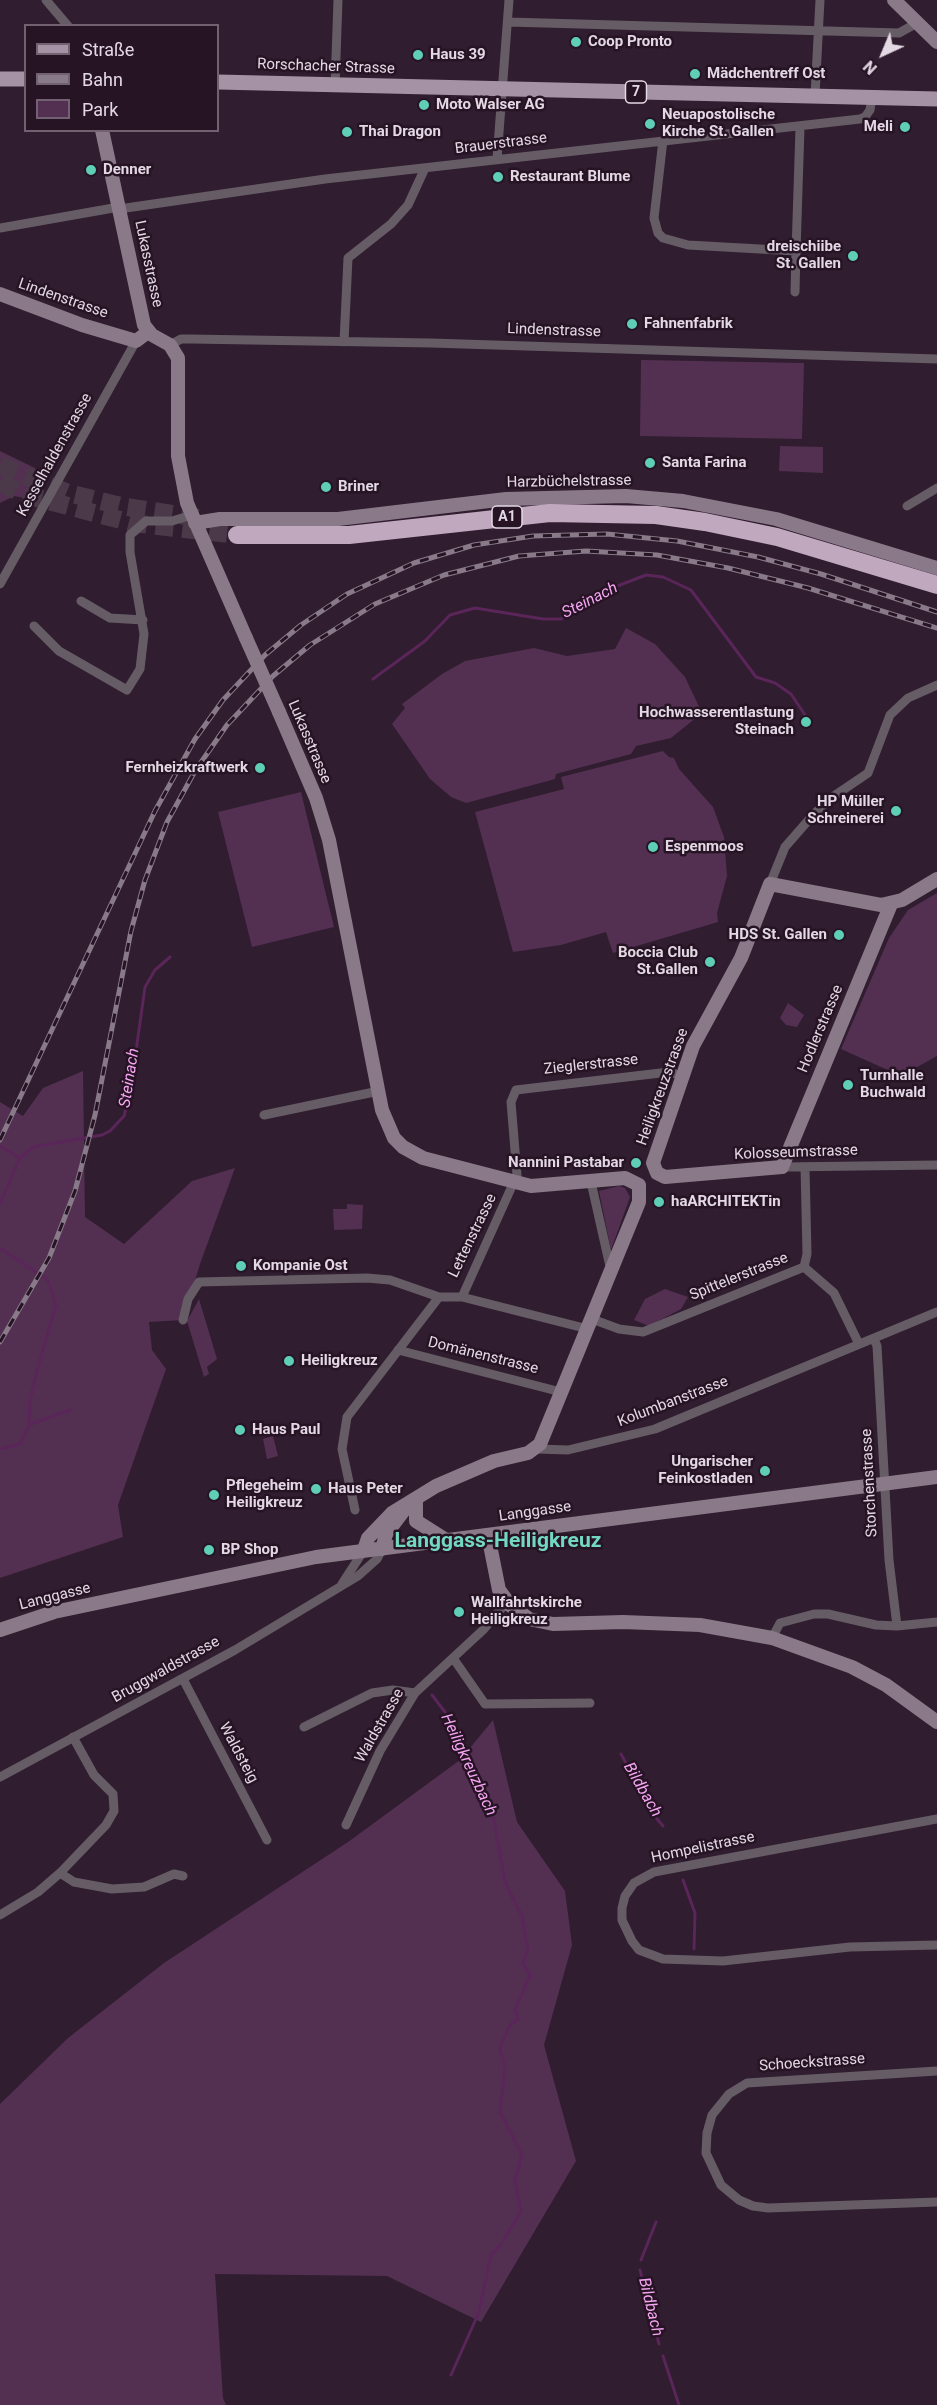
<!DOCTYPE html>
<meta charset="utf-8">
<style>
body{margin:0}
#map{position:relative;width:937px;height:2405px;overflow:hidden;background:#301d2f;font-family:Roboto,sans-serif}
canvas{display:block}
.legend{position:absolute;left:24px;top:24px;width:195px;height:108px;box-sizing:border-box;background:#261425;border:2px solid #726271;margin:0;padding:8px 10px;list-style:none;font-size:18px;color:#e4d8e4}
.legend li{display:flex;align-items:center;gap:12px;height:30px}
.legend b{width:30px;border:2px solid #726271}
.north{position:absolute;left:853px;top:24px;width:60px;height:60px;-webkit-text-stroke:4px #261425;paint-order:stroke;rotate:224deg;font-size:16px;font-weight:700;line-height:24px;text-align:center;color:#e4d8e4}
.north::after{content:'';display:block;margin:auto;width:21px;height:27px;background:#e4d8e4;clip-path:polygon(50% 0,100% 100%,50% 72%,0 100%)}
</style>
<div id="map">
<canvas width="937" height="2405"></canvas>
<ul class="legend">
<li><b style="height:8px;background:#a692a5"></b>Straße</li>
<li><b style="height:8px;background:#897a89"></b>Bahn</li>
<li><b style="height:16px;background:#533052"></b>Park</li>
</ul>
<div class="north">N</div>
</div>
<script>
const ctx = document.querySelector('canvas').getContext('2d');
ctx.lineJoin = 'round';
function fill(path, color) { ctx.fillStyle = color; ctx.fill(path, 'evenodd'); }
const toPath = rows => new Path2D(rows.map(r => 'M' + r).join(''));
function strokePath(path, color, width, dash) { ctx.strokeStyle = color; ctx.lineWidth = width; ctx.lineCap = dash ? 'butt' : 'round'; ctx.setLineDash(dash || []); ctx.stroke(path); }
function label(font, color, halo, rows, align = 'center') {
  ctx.font = font + ' Roboto,sans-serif'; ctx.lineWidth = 5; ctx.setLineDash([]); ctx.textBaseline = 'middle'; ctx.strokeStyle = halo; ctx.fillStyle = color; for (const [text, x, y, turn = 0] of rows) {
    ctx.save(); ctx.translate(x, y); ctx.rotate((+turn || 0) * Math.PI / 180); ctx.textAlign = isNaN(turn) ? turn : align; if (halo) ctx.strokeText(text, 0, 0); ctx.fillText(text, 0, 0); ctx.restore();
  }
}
const green = toPath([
 [641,360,804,363,802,439,640,436],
 [780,446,823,447,823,473,779,471],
 [0,451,47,474,34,500,14,496,0,503],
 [626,628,655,644,685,677,702,713,671,738,636,746,631,754,556,774,555,779,466,803,451,797,430,779,392,724,405,708,402,704,442,674,465,661,534,648,567,656,615,649],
 [663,751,669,757,674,758,679,769,713,807,724,837,727,876,717,913,718,922,613,953,606,932,561,945,513,952,475,812,564,789,561,777],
 [301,792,334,927,252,947,218,812],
 [937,893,937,1056,901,1076,841,1049,889,938,908,910],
 [788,1003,804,1015,797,1027,786,1025,780,1018],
 [83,1071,85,1217,124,1244,192,1181,235,1168,200,1264,183,1320,149,1322,152,1350,166,1369,118,1505,123,1537,0,1578,0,1102,23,1116,43,1088],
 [619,1186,625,1188,630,1197,611,1250,599,1191],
 [347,1204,363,1205,362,1229,334,1230,333,1209,347,1209],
 [665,1289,688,1297,681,1309,649,1326,634,1320,645,1299],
 [199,1299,217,1359,207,1367,209,1374,204,1377,187,1321],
 [273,1436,278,1456,267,1459,263,1439],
 [493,1720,517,1822,565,1891,572,1945,544,2045,576,2161,481,2322,387,2276,215,2274,223,2398,226,2405,0,2405,0,2104,68,2038,164,1963,348,1842,460,1760]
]);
const stream = toPath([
 [373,679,425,641,450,615,475,608,543,619,561,619,594,595,646,575,663,577,691,590,756,677,775,683,791,694,805,715],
 [0,1146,20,1158],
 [0,1204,20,1158,33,1147,102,1135,110,1131,124,1116,130,1094,145,987,155,970,170,957],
 [0,1248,48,1280,56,1305,38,1367,30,1400,29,1425,20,1444,0,1449],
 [29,1425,70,1410],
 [432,1695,445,1712,494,1820,505,1882,522,1916,528,1950,523,1963,530,1975,515,2010,518,2019,509,2026,500,2049,505,2069,500,2112,522,2155,515,2181,521,2211,504,2240],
 [621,1754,654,1815,663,1826],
 [683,1880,695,1913,694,1949],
 [641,2260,656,2222],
 [640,2270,659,2344],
 [663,2356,679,2405],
 [451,2375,479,2312,491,2255,501,2244]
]);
const highwayTunnel = toPath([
 [0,465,68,493,121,506,198,518],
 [0,483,26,495,132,523,237,535]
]);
const street = toPath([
 [46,0,68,26],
 [508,22,899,33,917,23],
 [335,85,338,0],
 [815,95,820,0],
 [663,140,654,218,658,233,663,238,688,245,796,251,800,128],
 [497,159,509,0],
 [119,209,325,179,860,119,865,117,870,110,872,97],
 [0,228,119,207],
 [795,292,796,251],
 [344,342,348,258,391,224,408,205,425,168],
 [170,345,181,339,191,339,431,343,937,359],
 [907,506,937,488],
 [0,584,136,341],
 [81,601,110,618,143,620],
 [34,626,59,651,127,690,140,669,144,634,130,552,130,535,146,521,172,521,192,515],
 [770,884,785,847,813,815,831,798,868,773,890,715,908,698,937,685],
 [264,1115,379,1091],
 [782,1167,937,1165],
 [591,1182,611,1271],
 [804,1267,834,1293,859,1344],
 [462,1297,517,1175,511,1102,516,1090,669,1072,683,1076],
 [592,1319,619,1329,643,1332,804,1267,807,1254,805,1167],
 [183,1320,188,1299,199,1282,367,1278,390,1280,439,1297,462,1297,588,1329],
 [874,1339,877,1346,889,1560,897,1626],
 [398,1350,561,1392],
 [537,1449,568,1450,655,1429,937,1312],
 [355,1510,342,1449,347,1417,439,1297],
 [342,1584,364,1550],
 [772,1638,780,1623,814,1614,828,1614,876,1625,897,1626,937,1622],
 [453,1658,485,1704,590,1703],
 [183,1679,267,1840],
 [304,1727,372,1693,393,1690,415,1693],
 [0,1777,235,1650,358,1576,377,1559,382,1549],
 [937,1819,654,1872,634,1883,625,1896,622,1908,622,1920,632,1941,639,1950,663,1959,723,1961,850,1947,937,1945],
 [346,1825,380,1751,415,1693,483,1630,507,1602],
 [60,1873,74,1882,112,1889,144,1887,174,1874,183,1876],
 [0,1915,38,1892,60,1873,106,1825,114,1811,113,1794,94,1775,73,1737],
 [937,2071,747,2083,729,2094,712,2115,707,2133,706,2153,721,2185,739,2200,753,2206,768,2208,937,2202]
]);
const secondary = toPath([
 [894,0,937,42],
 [102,130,144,325,152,335,170,345,178,358,178,456,187,503,246,638],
 [0,294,82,325,136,341,148,332],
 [195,523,220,519,338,519,506,499,626,496,683,501,776,519,937,568],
 [279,712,316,798,329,840,382,1110,394,1138,403,1147,423,1158,531,1186,625,1178,639,1185],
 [657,1173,653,1163,693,1046,741,958,770,884,881,905,902,900,937,879],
 [657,1173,665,1177,782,1167,891,904],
 [416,1499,416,1521,446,1540],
 [488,1535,499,1590,510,1605,529,1619,553,1624,623,1622,700,1625,772,1638,852,1667,886,1685,937,1722],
 [382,1549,386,1534,405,1509],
 [364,1550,368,1538,392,1513,436,1486,494,1461,528,1453,540,1444,639,1202,639,1185],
 [0,1630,54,1612,316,1557,937,1477]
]);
const primary = toPath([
 [0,79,26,79],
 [218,82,937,99]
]);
const highway = toPath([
 [237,535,349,535,550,513,656,515,705,522,777,537,937,585]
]);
const rail = toPath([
 [0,1140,155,811,195,739,223,700,265,655,301,625,347,594,414,563,474,545,533,536,607,534,677,541,758,557,821,574,937,612],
 [0,1342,49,1258,75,1191,95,1115,131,931,145,880,167,822,195,771,227,725,273,676,310,645,375,604,444,575,519,556,586,551,657,555,728,568,808,588,937,628]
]);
const secondaryBridge = toPath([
 [246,638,279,712]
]);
const markers = [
 [576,42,6,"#5eceb7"],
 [418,55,6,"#5eceb7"],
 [695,74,6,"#5eceb7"],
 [424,105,6,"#5eceb7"],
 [650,124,6,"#5eceb7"],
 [905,127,6,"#5eceb7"],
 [347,132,6,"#5eceb7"],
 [91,170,6,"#5eceb7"],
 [498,177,6,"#5eceb7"],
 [853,256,6,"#5eceb7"],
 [632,324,6,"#5eceb7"],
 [650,463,6,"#5eceb7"],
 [326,487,6,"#5eceb7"],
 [806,722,6,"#5eceb7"],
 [260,768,6,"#5eceb7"],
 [896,811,6,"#5eceb7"],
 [653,847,6,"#5eceb7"],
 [839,935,6,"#5eceb7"],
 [710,962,6,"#5eceb7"],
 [848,1085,6,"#5eceb7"],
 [636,1163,6,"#5eceb7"],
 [659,1202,6,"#5eceb7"],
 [241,1266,6,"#5eceb7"],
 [289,1361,6,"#5eceb7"],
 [240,1430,6,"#5eceb7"],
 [765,1471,6,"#5eceb7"],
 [316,1489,6,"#5eceb7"],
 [214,1495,6,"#5eceb7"],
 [209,1550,6,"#5eceb7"],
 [459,1612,6,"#5eceb7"]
];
const shields = [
 [636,92,21],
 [507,517,30]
];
const shieldNames = [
 ["7",636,92],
 ["A1",507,517]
];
const poiNames = [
 ["Coop Pronto",588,42],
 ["Haus 39",430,55],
 ["Mädchentreff Ost",707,74],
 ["Moto Walser AG",436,105],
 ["Neuapostolische",662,115],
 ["Kirche St. Gallen",662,132],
 ["Meli",893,127,"right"],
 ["Thai Dragon",359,132],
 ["Denner",103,170],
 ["Restaurant Blume",510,177],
 ["dreischiibe",841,247,"right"],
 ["St. Gallen",841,264,"right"],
 ["Fahnenfabrik",644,324],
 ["Santa Farina",662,463],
 ["Briner",338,487],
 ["Hochwasserentlastung",794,713,"right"],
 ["Steinach",794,730,"right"],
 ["Fernheizkraftwerk",248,768,"right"],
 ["HP Müller",884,802,"right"],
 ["Schreinerei",884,819,"right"],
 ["Espenmoos",665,847],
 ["HDS St. Gallen",827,935,"right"],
 ["Boccia Club",698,953,"right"],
 ["St.Gallen",698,970,"right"],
 ["Turnhalle",860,1076],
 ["Buchwald",860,1093],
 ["Nannini Pastabar",624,1163,"right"],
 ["haARCHITEKTin",671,1202],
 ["Kompanie Ost",253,1266],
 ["Heiligkreuz",301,1361],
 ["Haus Paul",252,1430],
 ["Ungarischer",753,1462,"right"],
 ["Feinkostladen",753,1479,"right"],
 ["Pflegeheim",226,1486],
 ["Heiligkreuz",226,1503],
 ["Haus Peter",328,1489],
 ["BP Shop",221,1550],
 ["Wallfahrtskirche",471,1603],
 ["Heiligkreuz",471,1620]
];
const streetNames = [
 ["Rorschacher Strasse",326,67,2],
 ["Brauerstrasse",501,144,-7],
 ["Lukasstrasse",148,264,78],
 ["Lindenstrasse",63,299,19],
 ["Lindenstrasse",554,331,2],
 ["Kesselhaldenstrasse",55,455,-61],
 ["Harzbüchelstrasse",569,482,-1],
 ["Lukasstrasse",309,742,67],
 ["Hodlerstrasse",821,1029,-67],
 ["Zieglerstrasse",591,1065,-6],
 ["Heiligkreuzstrasse",663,1087,-70],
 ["Kolosseumstrasse",796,1153,-2],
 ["Lettenstrasse",473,1236,-64],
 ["Spittelerstrasse",739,1277,-22],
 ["Domänenstrasse",483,1356,14],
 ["Kolumbanstrasse",673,1402,-21],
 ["Storchenstrasse",870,1483,-93],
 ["Langgasse",535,1512,-8],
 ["Langgasse",55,1597,-14],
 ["Bruggwaldstrasse",166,1670,-29],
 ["Waldstrasse",380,1726,-60],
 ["Waldsteig",238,1753,62],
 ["Hompelistrasse",703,1848,-12],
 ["Schoeckstrasse",812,2063,-4]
];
const waterNames = [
 ["Steinach",590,601,-27],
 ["Steinach",130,1078,-81],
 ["Heiligkreuzbach",468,1765,65],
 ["Bildbach",642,1790,60],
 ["Bildbach",650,2307,76]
];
const districtNames = [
 ["Langgass-Heiligkreuz",498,1542]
];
fill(green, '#533052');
strokePath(stream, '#5a2559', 3);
strokePath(highwayTunnel, '#4b394a', 18, [18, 9]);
strokePath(street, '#665c65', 9);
strokePath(secondary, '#8a7a89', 14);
strokePath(primary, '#a692a5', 15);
strokePath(highway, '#c0a8bf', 18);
strokePath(rail, '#897a89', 5);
strokePath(rail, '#261425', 3, [9]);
strokePath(secondaryBridge, '#8a7a89', 14);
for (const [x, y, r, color] of markers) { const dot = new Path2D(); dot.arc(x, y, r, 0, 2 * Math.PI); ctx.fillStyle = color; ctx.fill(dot); strokePath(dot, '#261425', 2); }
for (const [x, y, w] of shields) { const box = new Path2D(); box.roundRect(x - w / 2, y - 11, w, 22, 4.5); ctx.fillStyle = '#261425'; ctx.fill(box); strokePath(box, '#e4d8e4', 1.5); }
label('bold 14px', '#e4d8e4', null, shieldNames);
label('bold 15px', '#e4d8e4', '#261425', poiNames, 'left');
label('15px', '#e4d8e4', '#261425', streetNames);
label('italic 16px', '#f5a5f2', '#261425', waterNames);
label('bold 21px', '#73d8c2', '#261425', districtNames);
</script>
